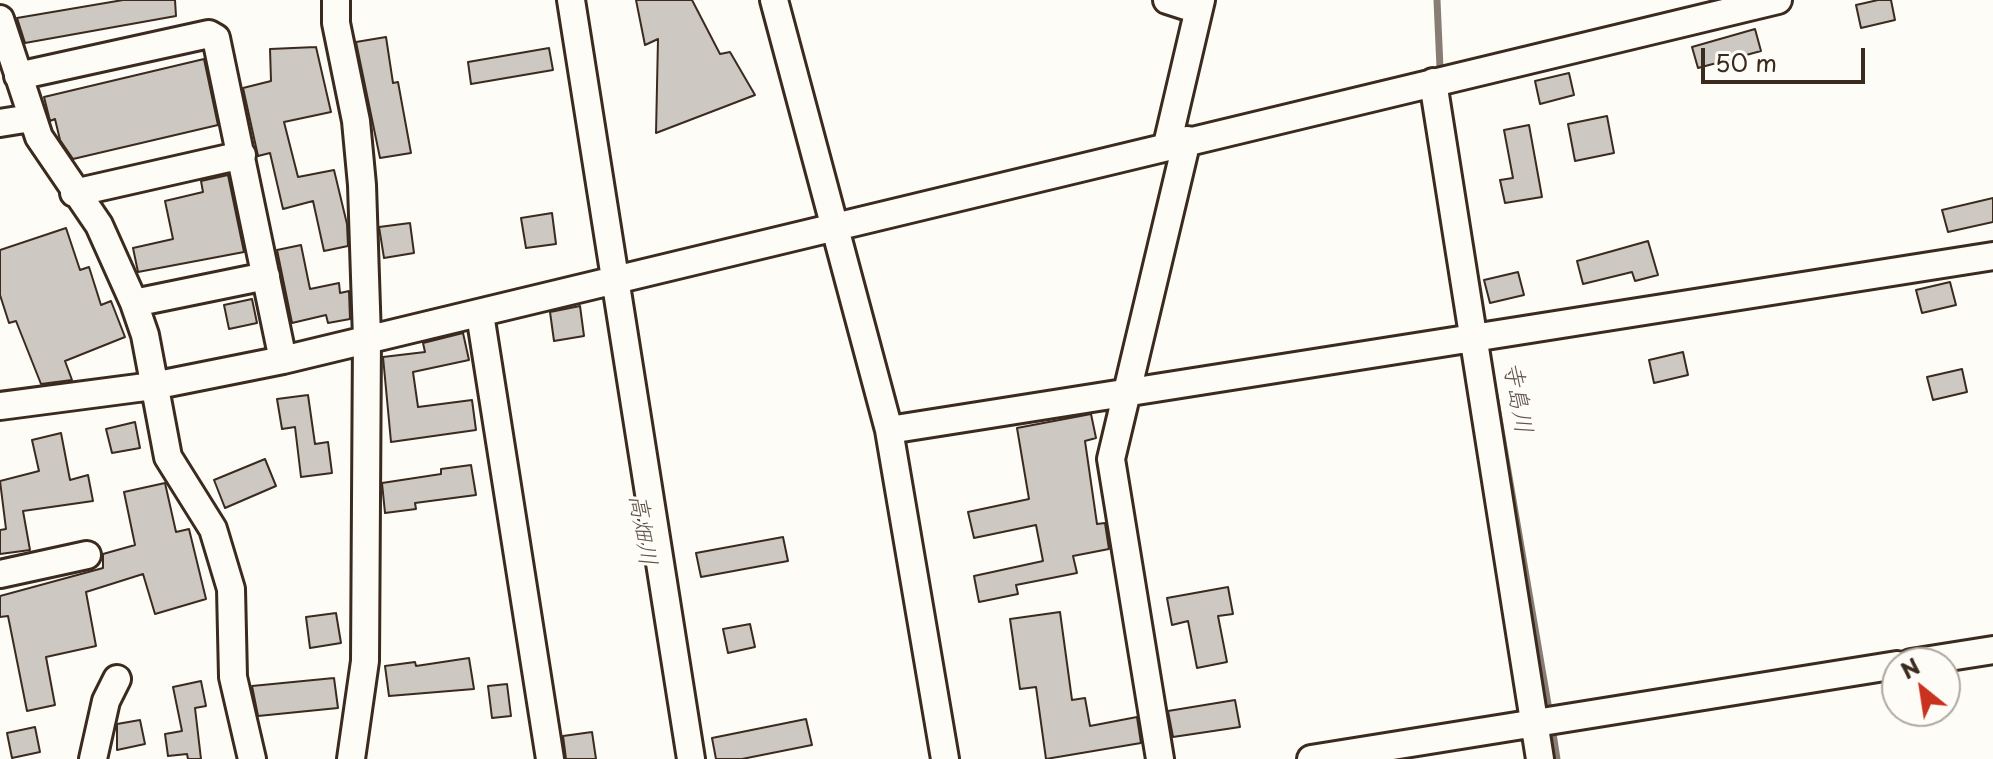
<!DOCTYPE html>
<meta charset="utf-8">
<style>
body{margin:0}
#map{position:relative;width:1993px;height:759px;overflow:hidden;background:#fdfcf7;font-family:"Playpen Sans",sans-serif}
canvas{display:block}
.north{position:absolute;left:1881px;top:647px;width:80px;height:80px;box-sizing:border-box;background:#fdfcf7;border:2px solid #afa8a0;border-radius:50%;rotate:330deg;font-size:22px;font-weight:700;line-height:32px;text-align:center;color:#3b2a1e}
.north::after{content:'';display:block;margin:auto;width:28px;height:36px;background:#c8321e;clip-path:polygon(50% 0,100% 100%,50% 72%,0 100%)}
.scale{position:absolute;left:1701px;top:48px;width:164px;height:36px;box-sizing:border-box;border:4px solid #3b2a1e;border-top:0;padding-left:10px;font-size:24px;line-height:28px;white-space:nowrap;color:#3b2a1e;-webkit-text-stroke:6px #fdfcf7;paint-order:stroke}
</style>
<div id="map">
<canvas width="1993" height="759"></canvas>
<div class="north">N</div>
<div class="scale">50 m</div>
</div>
<script>
const ctx = document.querySelector('canvas').getContext('2d');
ctx.lineJoin = 'round';
const toPath = rows => new Path2D(rows.map(r => 'M' + r).join(''));
function strokePath(path, color, width, dash) { ctx.strokeStyle = color; ctx.lineWidth = width; ctx.lineCap = dash ? 'butt' : 'round'; ctx.setLineDash(dash || []); ctx.stroke(path); }
function fill(path, color) { ctx.fillStyle = color; ctx.fill(path, 'evenodd'); }
function label(font, color, halo, rows, align = 'center') {
  ctx.font = font + ' "Playpen Sans","Klee One",sans-serif'; ctx.lineWidth = 6; ctx.setLineDash([]); ctx.textBaseline = 'middle'; ctx.strokeStyle = halo; ctx.fillStyle = color; for (const [text, x, y, turn = 0] of rows) {
    ctx.save(); ctx.translate(x, y); ctx.rotate((+turn || 0) * Math.PI / 180); ctx.textAlign = isNaN(turn) ? turn : align; if (halo) ctx.strokeText(text, 0, 0); ctx.fillText(text, 0, 0); ctx.restore();
  }
}
const stream = toPath([
 [1437,0,1440,68],
 [1495,395,1549,710],
 [1552,727,1557,759]
]);
const building = toPath([
 [123,0,175,0,176,16,25,43,17,18,123,0],
 [636,0,692,0,720,54,730,52,755,95,656,133,658,39,645,45,636,0],
 [1878,0,1891,0,1895,20,1861,28,1856,5,1878,0],
 [1755,29,1761,51,1698,68,1692,47,1755,29],
 [386,37,393,83,398,82,411,153,380,158,356,42,386,37],
 [316,47,331,112,284,122,298,177,334,170,347,224,348,246,324,251,313,201,283,209,270,153,258,156,243,88,271,81,270,49,316,47],
 [549,48,553,70,471,84,468,62,549,48],
 [204,59,218,125,73,159,60,140,55,119,50,121,44,97,204,59],
 [1569,73,1574,95,1540,104,1535,81,1569,73],
 [1607,116,1614,153,1575,161,1568,124,1607,116],
 [1529,125,1542,197,1505,203,1500,180,1513,178,1504,130,1529,125],
 [228,175,244,252,138,272,133,248,173,239,165,201,203,192,201,181,228,175],
 [1993,198,1993,222,1948,232,1942,210,1993,198],
 [552,213,556,244,526,248,521,218,552,213],
 [410,223,414,253,384,258,379,227,410,223],
 [66,228,80,270,89,267,101,305,111,301,125,337,65,361,72,380,41,384,16,321,9,323,0,295,0,250,66,228],
 [1648,241,1658,275,1635,281,1632,272,1583,284,1577,261,1648,241],
 [301,245,310,289,339,283,340,293,349,291,350,319,328,323,326,315,292,323,277,250,301,245],
 [1518,272,1524,295,1490,303,1484,280,1518,272],
 [1950,282,1956,305,1922,313,1916,290,1950,282],
 [252,299,257,323,229,329,224,305,252,299],
 [580,306,584,336,554,341,550,312,580,306],
 [463,333,469,360,413,372,418,407,472,400,476,430,391,442,383,357,425,352,423,343,463,333],
 [1683,352,1688,375,1654,383,1649,360,1683,352],
 [1962,369,1967,392,1933,400,1927,377,1962,369],
 [308,395,315,444,328,442,332,473,301,477,295,427,282,429,277,399,308,395],
 [1091,414,1096,438,1085,441,1097,524,1105,523,1109,549,1073,556,1077,573,1016,585,1018,594,979,602,974,576,1043,561,1036,525,974,538,968,512,1029,499,1017,428,1091,414],
 [135,422,140,448,112,453,106,429,135,422],
 [61,433,70,480,88,475,93,501,23,511,30,550,0,554,0,530,6,529,0,481,39,471,32,440,61,433],
 [265,459,276,486,225,508,214,480,265,459],
 [471,465,476,495,415,503,416,509,385,513,382,483,441,474,441,469,471,465],
 [165,483,176,532,189,529,206,599,155,614,143,574,86,592,96,646,46,657,55,705,27,711,8,616,0,617,0,596,103,568,103,554,135,545,124,492,165,483],
 [783,537,788,561,701,577,696,553,783,537],
 [1228,587,1233,614,1218,616,1227,662,1197,668,1188,621,1172,625,1167,598,1228,587],
 [1060,612,1072,700,1085,698,1090,726,1137,717,1141,743,1046,759,1036,687,1020,689,1010,619,1060,612],
 [336,613,341,643,310,648,306,617,336,613],
 [750,624,755,647,728,653,723,629,750,624],
 [469,658,474,689,389,696,385,666,415,662,416,666,469,658],
 [334,678,338,708,258,716,252,686,334,678],
 [201,681,206,706,195,708,201,759,188,759,187,754,168,756,165,734,182,731,173,687,201,681],
 [507,684,511,716,492,718,488,686,507,684],
 [1235,700,1240,727,1173,737,1168,711,1235,700],
 [806,719,812,745,742,759,716,759,712,738,806,719],
 [140,720,145,744,117,750,117,724,140,720],
 [35,727,40,752,12,758,7,733,35,727],
 [592,732,596,759,566,759,563,736,592,732]
]);
const street = toPath([
 [336,0,336,23,356,121,362,185,367,338,365,661,351,759],
 [571,0,691,759],
 [774,0,889,430,945,759],
 [1167,0,1198,10],
 [0,19,39,137,99,225,134,303,145,335,168,457,213,529,231,589,233,677,252,759],
 [18,76,209,34,216,38,283,360],
 [1433,82,1540,759],
 [0,123,31,118],
 [1167,145,1201,0],
 [74,193,242,155],
 [134,303,266,276],
 [480,314,550,759],
 [0,406,153,386,283,360,1778,0],
 [889,430,1993,256],
 [0,574,87,555],
 [1911,663,1993,650],
 [93,759,106,701,117,679],
 [1160,759,1111,459,1187,140],
 [1311,759,1897,665]
]);
const waterNames = [
 ["寺島川",1517,398,80],
 ["高畑川",642,530,81]
];
strokePath(stream, '#887d74', 7);
fill(building, '#cdc8c2');
strokePath(building, '#3b2a1e', 2);
strokePath(street, '#3b2a1e', 32);
strokePath(street, '#fdfcf7', 26);
label('italic 24px', '#615349', '#fdfcf7', waterNames);
</script>
